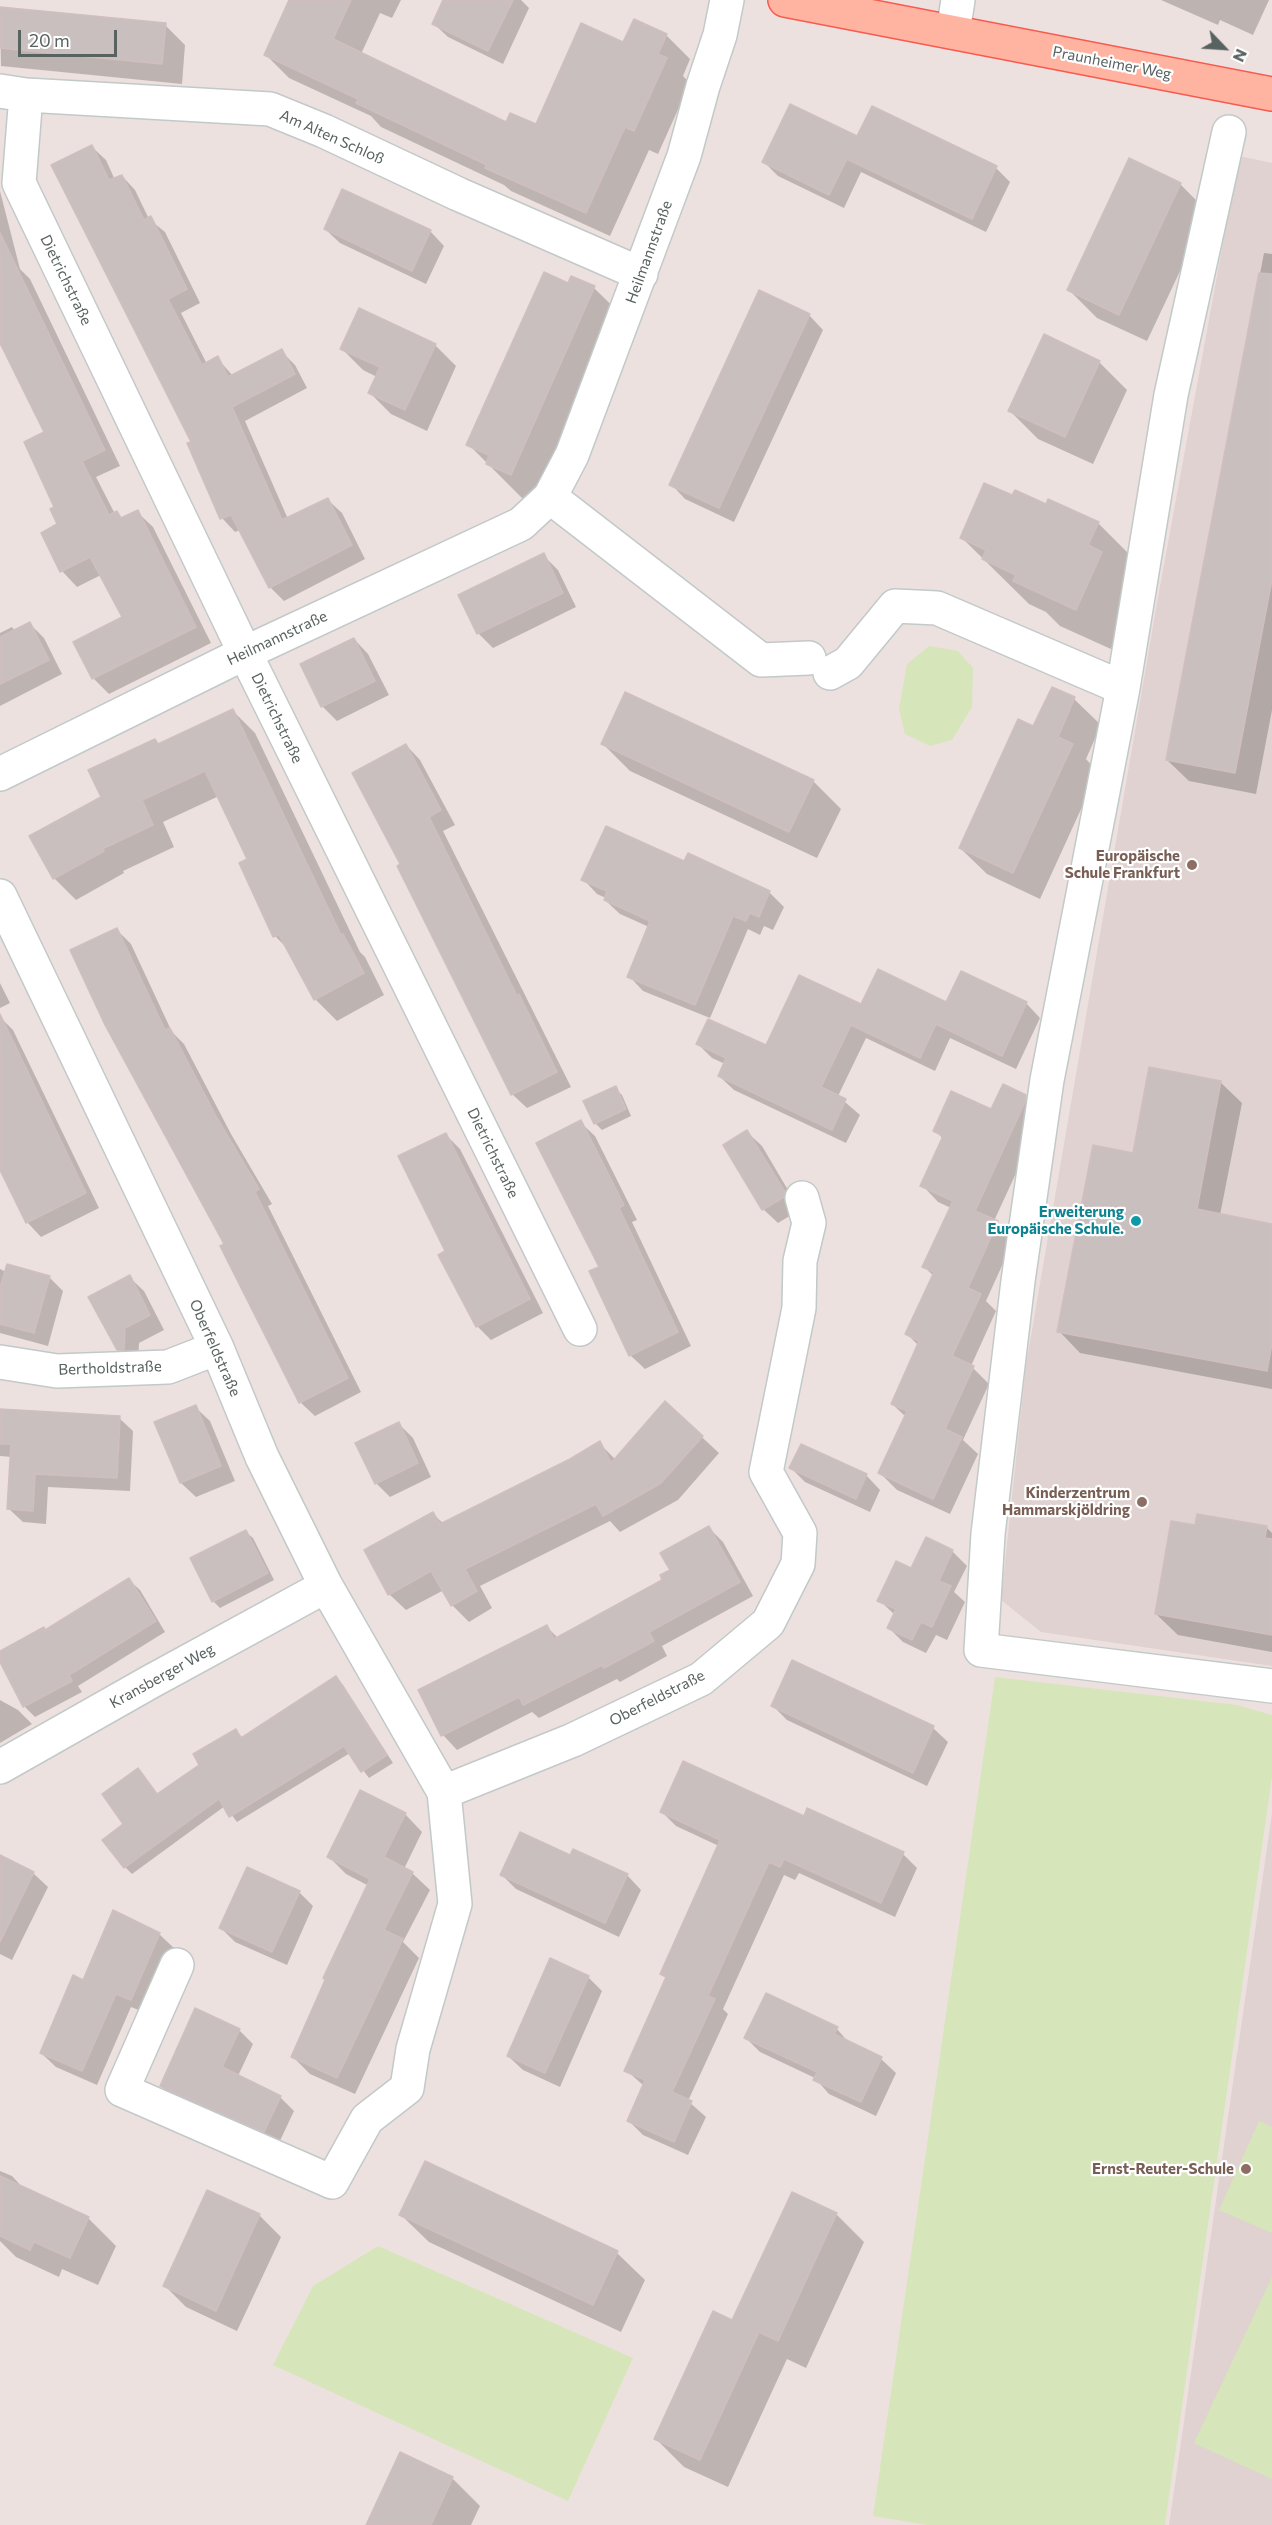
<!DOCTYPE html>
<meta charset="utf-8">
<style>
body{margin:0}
#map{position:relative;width:1272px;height:2525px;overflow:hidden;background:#ede1df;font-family:Commissioner,sans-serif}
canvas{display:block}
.north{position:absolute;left:1194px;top:18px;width:60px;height:60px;-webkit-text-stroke:4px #fff;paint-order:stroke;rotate:115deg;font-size:16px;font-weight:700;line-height:24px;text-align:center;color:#586261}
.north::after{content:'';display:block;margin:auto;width:21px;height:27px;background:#586261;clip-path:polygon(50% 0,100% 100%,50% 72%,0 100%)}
.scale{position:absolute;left:18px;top:30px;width:99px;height:27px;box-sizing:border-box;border:3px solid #586261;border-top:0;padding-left:8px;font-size:18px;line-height:21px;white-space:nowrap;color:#586261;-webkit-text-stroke:4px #fff;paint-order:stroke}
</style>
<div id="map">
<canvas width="1272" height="2525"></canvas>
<div class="north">N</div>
<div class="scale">20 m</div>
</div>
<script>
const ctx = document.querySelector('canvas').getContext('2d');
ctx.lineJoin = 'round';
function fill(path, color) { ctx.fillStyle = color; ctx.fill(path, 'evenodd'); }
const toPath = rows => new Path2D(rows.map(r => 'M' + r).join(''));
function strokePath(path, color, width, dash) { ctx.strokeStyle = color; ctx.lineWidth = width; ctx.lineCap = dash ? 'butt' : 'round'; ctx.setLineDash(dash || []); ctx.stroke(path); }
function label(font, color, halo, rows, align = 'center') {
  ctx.font = font + ' Commissioner,sans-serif'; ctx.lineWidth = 4.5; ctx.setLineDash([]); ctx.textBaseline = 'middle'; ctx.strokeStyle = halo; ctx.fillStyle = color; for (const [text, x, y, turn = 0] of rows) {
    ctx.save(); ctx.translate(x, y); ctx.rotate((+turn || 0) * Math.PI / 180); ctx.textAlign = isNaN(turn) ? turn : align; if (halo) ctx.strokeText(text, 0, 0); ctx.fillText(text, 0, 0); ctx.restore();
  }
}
const education = toPath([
 [1239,156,1272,163,1272,1666,1041,1632,1001,1600,1026,1365,1157,603],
 [1272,1813,1272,2525,1169,2525]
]);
const green = toPath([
 [929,646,958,651,973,668,972,707,952,740,930,746,905,734,899,709,907,664],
 [995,1677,1237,1705,1272,1715,1272,1777,1165,2525,927,2525,873,2516],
 [1259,2121,1272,2127,1272,2233,1219,2210],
 [378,2246,633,2358,568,2501,273,2365,313,2286],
 [1272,2277,1272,2479,1194,2443]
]);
const shadow = toPath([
 [291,0,401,0,392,18,380,13,361,54,507,124,536,126,624,44,666,35,690,59,683,76,690,83,658,154,649,150,610,236,511,191,504,185,381,127,371,116,289,78,265,54],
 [444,0,521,0,529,8,503,64,448,37,433,23],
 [1161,0,1269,0,1253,35,1220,20,1218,25],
 [0,9,165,25,185,45,182,84,1,66],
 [858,138,996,168,1010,182,986,232,861,172,844,208,778,176,764,162],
 [92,147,106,160,115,180,122,176,135,190,149,219,165,232,200,303,181,313,207,364,217,358,233,376,281,351,295,365,307,388,245,421,288,519,328,500,342,513,365,559,284,601,270,587,240,530,235,532,222,518,193,442],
 [1180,184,1208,212,1147,341,1097,318,1069,290],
 [0,191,20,269,30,279,120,466,96,477,115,514,117,513,123,519,137,512,153,527,211,643,109,694,93,678,124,618,101,575,77,587,62,571,59,525,46,433,2,344,0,346],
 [325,229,430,231,444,246,426,284,340,243],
 [1264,253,1272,254,1272,710,1256,794,1189,781,1167,760],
 [569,285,594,288,633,326,550,513,526,502,468,444],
 [809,315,823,330,734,522,685,499,671,484],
 [435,345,456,366,427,431,391,414,370,393,377,377,363,370,342,349],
 [1099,362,1127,390,1093,464,1038,439,1010,411],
 [1013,497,1098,523,1144,569,1122,654,1060,626,1046,612,1029,604,962,538],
 [543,555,558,570,576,607,493,648,479,634,460,596],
 [30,624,44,638,62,674,0,706,0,633,12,627,15,631],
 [354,639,368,654,389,695,337,721,322,706],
 [1074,699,1101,725,1086,759,1098,772,1040,899,987,874,960,848,1034,728],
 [233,711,255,733,360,952,365,957,384,995,337,1021,315,999,289,950,275,936,249,860,219,796,163,822,174,847,123,871,124,873,76,900,54,878,103,798,159,745],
 [602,743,813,781,841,809,817,858,630,771],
 [406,745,420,760,455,825,443,831,571,1087,527,1108,512,1094,402,865],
 [689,855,770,893,784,907,773,930,764,926,760,935,748,929,710,1018,643,991,629,976,649,927,620,914,605,900,606,898,597,894,583,879,685,863],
 [117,930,131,944,172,1032,184,1044,231,1134,272,1204,268,1206,361,1392,315,1416,300,1402,226,1245],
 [0,983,10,1003,0,1008],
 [1026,1003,1040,1018,1016,1069,950,1038,935,1071,866,1038,838,1096,860,1115,846,1143,734,1090,719,1076,725,1064,712,1058,698,1044,767,1047,862,1006],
 [0,1017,13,1030,99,1208,41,1237,27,1222,0,1167],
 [1220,1082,1242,1103,1220,1215,1272,1225,1272,1389,1080,1353,1059,1331,1134,1154],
 [615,1088,622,1095,631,1116,602,1130,595,1123],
 [1025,1096,1042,1113,1041,1119,994,1221,1014,1239,986,1301,996,1311,971,1366,989,1384,963,1440,978,1454,950,1514,897,1490,880,1473,906,1417,892,1404,919,1346,907,1334,934,1276,924,1267,951,1208,938,1202,922,1185,943,1139,935,1130,992,1111],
 [580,1122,595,1136,637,1220,632,1222,691,1346,645,1369,630,1355,601,1267],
 [747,1132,762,1146,798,1207,798,1211,778,1223,763,1209],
 [446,1135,460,1149,543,1313,491,1340,477,1326,447,1252],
 [0,1269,6,1272,49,1277,63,1291,48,1346,0,1333],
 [129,1277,144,1291,164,1330,139,1343,138,1364,132,1364,118,1349],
 [665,1403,719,1453,678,1500,620,1532,610,1521,480,1586,492,1608,469,1622,452,1605,444,1590,406,1610,389,1594,433,1514,444,1524,571,1460,599,1443,616,1460],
 [195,1407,210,1421,235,1481,196,1497,181,1483,156,1423],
 [0,1411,119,1418,133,1431,130,1491,48,1487,46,1524,23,1522,9,1509,12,1457,0,1456],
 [398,1423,413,1438,431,1477,390,1497,376,1483],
 [791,1468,866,1475,880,1490,870,1512,805,1482],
 [1196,1527,1266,1527,1272,1533,1272,1652,1178,1635,1156,1614],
 [709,1528,723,1542,753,1596,662,1646,667,1656,620,1682,617,1679,539,1718,532,1712,457,1750,443,1735,420,1690,547,1627,558,1638,664,1581],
 [246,1532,253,1538,274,1580,220,1608,213,1601],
 [927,1539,953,1552,967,1566,954,1592,965,1602,947,1640,936,1635,926,1653,903,1642,889,1628,895,1615,879,1600,912,1570],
 [129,1580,140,1590,165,1632,78,1686,82,1692,35,1717,24,1706,0,1659,0,1652,46,1632],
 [793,1662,933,1728,948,1742,927,1786,787,1720,773,1706],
 [336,1678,343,1685,393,1763,369,1778,350,1753,237,1822,225,1806,132,1874,125,1867,125,1824,138,1770,158,1795,201,1765,236,1731,243,1738],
 [0,1700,18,1710,32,1724,0,1743],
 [662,1812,804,1818,903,1854,917,1868,895,1917,799,1873,795,1880,784,1875,723,2009,728,2014,688,2101,706,2117,688,2155,643,2135,629,2121,644,2086,626,2070,667,1978,662,1974,719,1846,676,1826],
 [405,1814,422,1832,404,1869,412,1873,430,1890,403,1942,419,1958,355,2094,310,2074,293,2057,369,1886,346,1874,329,1857],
 [0,1857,33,1873,48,1887,12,1960,0,1954],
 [571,1857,627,1875,641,1890,619,1937,516,1889,502,1875],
 [299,1892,313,1906,287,1965,235,1942,221,1928],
 [159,1934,174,1948,146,2013,131,2007,97,2085,56,2067,41,2053,84,1982],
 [588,1977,602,1991,560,2087,523,2070,508,2056],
 [837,2029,850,2044,881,2059,896,2073,876,2116,829,2094,815,2078,760,2052,746,2038],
 [239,2030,253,2044,238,2076,280,2097,294,2111,278,2145,176,2100,161,2086],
 [425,2163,617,2253,645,2280,621,2332,429,2242,401,2215],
 [0,2171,12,2176,24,2189,88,2218,116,2246,98,2285,62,2269,59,2277,16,2257,0,2241],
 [792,2194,836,2214,864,2242,806,2368,787,2359,728,2487,684,2467,656,2439,733,2322],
 [259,2215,281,2237,237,2331,186,2307,165,2286],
 [452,2478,480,2506,471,2525,368,2525]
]);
const building = toPath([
 [289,0,351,0,333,39,506,122,510,113,536,124,581,23,623,42,634,19,667,34,658,54,667,58,634,131,625,127,586,213,485,168,487,165,356,103,358,99,264,55,289,0],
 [443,0,513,0,488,51,432,24,443,0],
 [0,7,166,23,162,64,0,48,0,7],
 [790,104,857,136,872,106,997,166,972,219,847,159,829,195,762,162,790,104],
 [92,145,109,180,122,175,144,220,151,216,187,289,168,299,202,365,218,356,228,377,282,349,295,374,232,407,282,520,328,498,352,545,269,588,231,515,220,519,187,443,191,442,51,165,92,145],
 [1129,158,1181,183,1119,315,1067,290,1129,158],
 [342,189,431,230,412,271,324,229,342,189],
 [0,233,105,450,82,461,109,515,117,511,121,518,138,510,196,627,92,679,73,642,122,617,90,557,60,572,41,533,57,524,50,509,54,507,24,442,44,432,0,343,0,233],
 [544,272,568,283,571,276,595,286,511,475,486,464,489,455,466,445,544,272],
 [1259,273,1272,274,1272,580,1235,773,1166,760,1259,273],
 [759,290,810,314,719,508,669,485,759,290],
 [359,308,436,344,405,410,368,393,380,367,340,349,359,308],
 [1044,334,1100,361,1065,437,1008,411,1044,334],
 [984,483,1012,495,1015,490,1046,504,1048,499,1099,522,1088,545,1102,552,1076,610,1013,581,1016,575,982,559,986,550,960,538,984,483],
 [544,553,563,593,477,634,458,595,544,553],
 [30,622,49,660,0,684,0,637,30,622],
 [354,638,375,681,321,707,300,664,354,638],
 [1052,687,1075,697,1058,737,1073,744,1013,873,959,848,1018,719,1033,726,1052,687],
 [625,692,814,780,789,832,601,744,625,692],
 [233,709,341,935,343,934,364,973,314,1000,279,935,273,937,239,863,247,859,205,771,142,800,153,825,102,849,104,851,53,879,29,836,101,797,88,770,155,739,158,744,233,709],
 [406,744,441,810,429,817,517,996,519,994,557,1072,511,1095,397,866,400,864,352,773,406,744],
 [606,826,684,861,688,853,770,891,759,917,750,913,746,921,733,916,695,1005,627,977,650,921,604,900,607,891,581,880,606,826],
 [117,928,165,1030,170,1028,217,1118,259,1189,255,1192,348,1378,299,1403,220,1246,224,1244,105,1025,70,950,117,928],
 [878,969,946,1002,961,971,1027,1002,1002,1056,936,1024,920,1058,851,1025,821,1087,846,1099,832,1130,718,1076,726,1058,696,1044,708,1019,766,1045,799,975,861,1004,878,969],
 [0,1014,86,1193,26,1223,0,1170,0,1014],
 [1149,1067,1221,1081,1197,1209,1272,1224,1272,1344,1267,1371,1057,1332,1093,1145,1133,1153,1149,1067],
 [1003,1084,1026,1095,1025,1102,975,1211,998,1221,968,1288,981,1294,952,1356,974,1366,945,1429,962,1437,933,1499,878,1473,907,1411,891,1404,919,1341,905,1334,934,1272,922,1267,953,1201,920,1186,943,1136,933,1131,951,1091,991,1109,1003,1084],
 [616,1086,626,1109,594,1124,583,1101,616,1086],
 [581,1120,624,1205,619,1208,678,1332,629,1356,589,1271,599,1267,536,1143,581,1120],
 [747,1130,785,1192,784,1197,762,1210,723,1145,747,1130],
 [446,1133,530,1299,476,1327,438,1255,445,1251,398,1156,446,1133],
 [7,1264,50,1276,34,1333,0,1324,0,1288,7,1264],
 [130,1275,150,1315,125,1328,124,1350,117,1350,88,1297,130,1275],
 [665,1401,703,1436,661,1483,603,1516,596,1504,465,1569,477,1591,451,1606,431,1571,388,1595,364,1550,433,1512,440,1524,570,1459,600,1441,611,1463,665,1401],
 [196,1405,221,1466,180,1483,154,1422,196,1405],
 [0,1409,120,1416,117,1478,35,1474,33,1511,7,1509,11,1444,0,1444,0,1409],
 [399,1422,418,1463,375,1484,355,1443,399,1422],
 [801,1444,867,1474,856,1499,789,1468,801,1444],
 [1197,1514,1267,1526,1265,1538,1272,1539,1272,1635,1155,1614,1171,1521,1195,1525,1197,1514],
 [709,1526,740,1582,649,1632,654,1641,604,1668,602,1665,523,1705,519,1697,441,1736,418,1690,547,1625,554,1639,662,1580,660,1575,670,1570,660,1553,709,1526],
 [246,1530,268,1573,212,1602,190,1558,246,1530],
 [926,1537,953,1550,939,1581,951,1586,932,1627,921,1622,912,1640,887,1628,896,1609,877,1601,896,1561,911,1568,926,1537],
 [129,1578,156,1621,69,1675,72,1681,23,1707,0,1662,0,1651,44,1627,45,1630,129,1578],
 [792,1660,934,1726,913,1773,771,1706,792,1660],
 [336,1676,387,1755,361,1772,344,1746,229,1817,219,1799,124,1868,102,1840,123,1824,102,1794,138,1768,157,1794,199,1765,193,1754,236,1729,241,1738,336,1676],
 [683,1761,804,1816,807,1808,904,1852,881,1903,784,1859,780,1867,769,1862,708,1996,715,1999,672,2092,692,2101,674,2142,627,2121,645,2080,624,2071,666,1977,660,1974,720,1840,660,1812,683,1761],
 [360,1790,406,1813,384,1857,413,1872,384,1930,403,1939,337,2078,291,2057,325,1980,323,1978,370,1879,327,1857,360,1790],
 [520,1832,570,1855,573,1849,628,1874,605,1923,500,1875,520,1832],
 [0,1855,34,1872,0,1942,0,1855],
 [247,1867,300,1891,272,1952,219,1928,247,1867],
 [113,1910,160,1933,131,2000,116,1994,82,2071,40,2053,73,1975,83,1980,113,1910],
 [550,1958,589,1976,545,2073,507,2056,550,1958],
 [766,1993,838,2027,834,2034,882,2057,861,2102,813,2080,817,2072,744,2038,766,1993],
 [195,2008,240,2029,222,2067,281,2096,264,2132,160,2086,195,2008],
 [425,2161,618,2251,593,2305,399,2215,425,2161],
 [0,2176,89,2217,70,2258,34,2242,30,2250,0,2236,0,2176],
 [207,2190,260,2214,216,2311,163,2286,207,2190],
 [792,2192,837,2213,778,2341,759,2332,700,2460,654,2439,713,2311,732,2320,792,2192],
 [400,2452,453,2477,431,2525,366,2525,400,2452]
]);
const minor = toPath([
 [953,32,958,0],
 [0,91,26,95,270,109,324,131,458,194,641,274],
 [26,95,19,183,245,653,580,1329],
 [1229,132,1171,395,1123,688,1047,1080,1018,1281,988,1534,981,1650,1272,1686],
 [550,497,761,660,809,658],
 [830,673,848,663,895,606,937,608,1123,688],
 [0,774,245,653,521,524,550,497,572,455,684,156,703,86,720,35,727,0],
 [0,896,217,1348,262,1457,326,1586,444,1792,455,1904,413,2049,407,2088,367,2119,332,2182,122,2090,177,1965],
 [0,1362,57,1371,168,1367,217,1348],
 [0,1767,150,1682,326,1586],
 [444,1792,573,1740,701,1679,768,1623,798,1564,800,1533,766,1472,799,1308,800,1261,809,1223,802,1198]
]);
const major = toPath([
 [785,0,1272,94]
]);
const markers = [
 [1192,865,6,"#8d6e63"],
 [1136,1221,6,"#0f9aa8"],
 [1142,1502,6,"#8d6e63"],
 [1246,2169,6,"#8d6e63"]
];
const streetNames = [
 ["Praunheimer Weg",1112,63,11],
 ["Am Alten Schloß",332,137,24],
 ["Heilmannstraße",649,252,-70],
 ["Dietrichstraße",66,280,64],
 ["Heilmannstraße",277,638,-25],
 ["Dietrichstraße",277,718,64],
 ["Dietrichstraße",493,1153,64],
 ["Oberfeldstraße",215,1348,66],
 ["Bertholdstraße",110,1368,-2],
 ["Kransberger Weg",162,1676,-29],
 ["Oberfeldstraße",657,1698,-27]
];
const educationNames = [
 ["Europäische",1180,856],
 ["Schule Frankfurt",1180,873],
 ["Kinderzentrum",1130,1493],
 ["Hammarskjöldring",1130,1510],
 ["Ernst-Reuter-Schule",1234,2169]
];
const cultureNames = [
 ["Erweiterung",1124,1212],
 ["Europäische Schule.",1124,1229]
];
fill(education, '#dfd2d0');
fill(green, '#d6e6ba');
fill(shadow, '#0003');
fill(building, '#c9bfbf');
strokePath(building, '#d1bebe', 1.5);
strokePath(minor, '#c2c9c9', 36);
strokePath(major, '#f85a4d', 36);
strokePath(minor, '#fff', 33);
strokePath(major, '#ffb4a2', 33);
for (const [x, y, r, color] of markers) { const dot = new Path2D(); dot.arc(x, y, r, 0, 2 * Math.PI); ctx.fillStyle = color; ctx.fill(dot); strokePath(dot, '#fff', 2); }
label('15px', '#586261', '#fff', streetNames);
label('bold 15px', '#785e54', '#fff', educationNames, 'right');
label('bold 15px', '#0d838f', '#fff', cultureNames, 'right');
</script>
